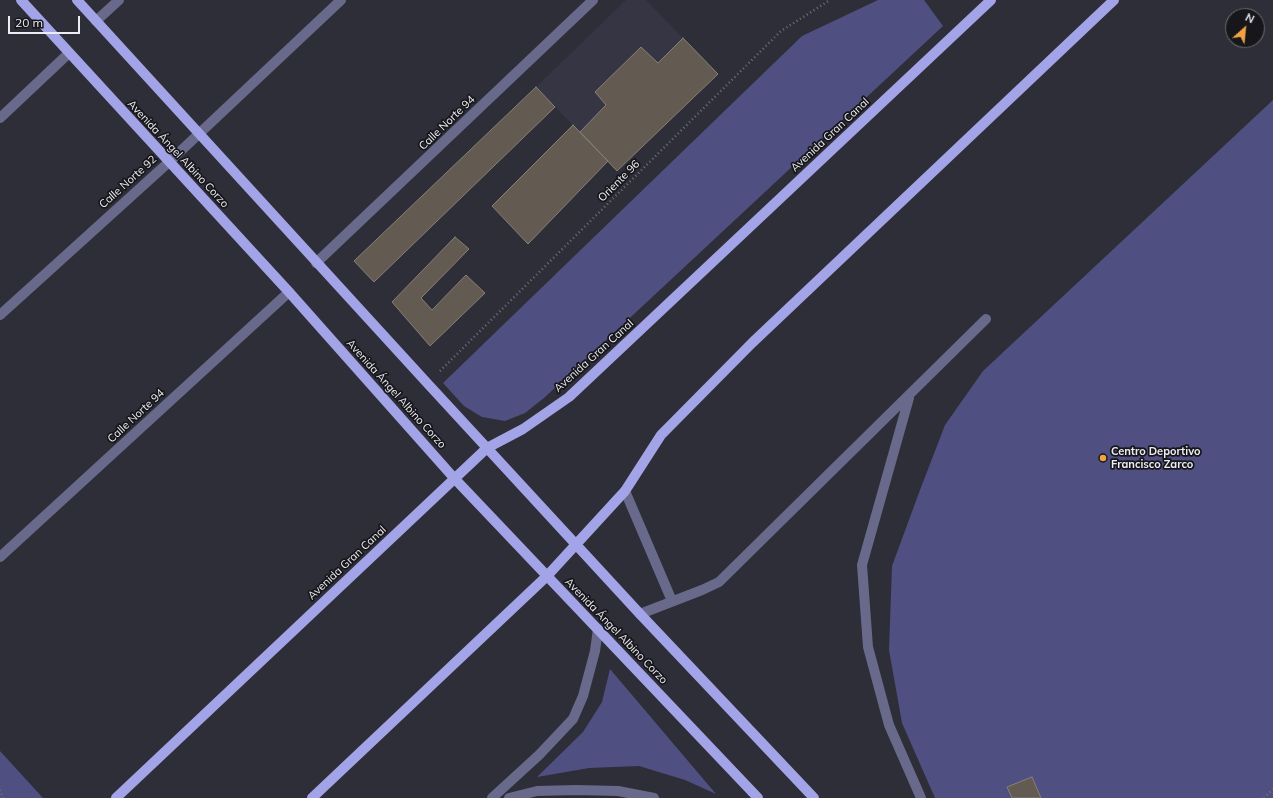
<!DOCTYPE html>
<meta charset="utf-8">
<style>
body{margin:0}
#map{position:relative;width:1273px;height:798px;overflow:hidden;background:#2d2e37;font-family:Mulish,sans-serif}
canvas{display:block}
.north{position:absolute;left:1225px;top:8px;width:40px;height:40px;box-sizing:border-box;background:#16161b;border:1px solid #6c6c71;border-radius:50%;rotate:27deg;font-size:11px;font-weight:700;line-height:16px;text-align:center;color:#ecedf3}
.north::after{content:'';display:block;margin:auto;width:14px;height:18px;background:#f3a442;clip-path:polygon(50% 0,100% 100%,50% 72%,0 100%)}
.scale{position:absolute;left:8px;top:16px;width:72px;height:18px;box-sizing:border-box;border:2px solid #ecedf3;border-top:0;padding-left:5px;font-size:12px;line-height:14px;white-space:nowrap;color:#ecedf3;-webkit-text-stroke:3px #16161b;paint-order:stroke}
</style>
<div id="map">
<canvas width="1273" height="798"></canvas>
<div class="north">N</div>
<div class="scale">20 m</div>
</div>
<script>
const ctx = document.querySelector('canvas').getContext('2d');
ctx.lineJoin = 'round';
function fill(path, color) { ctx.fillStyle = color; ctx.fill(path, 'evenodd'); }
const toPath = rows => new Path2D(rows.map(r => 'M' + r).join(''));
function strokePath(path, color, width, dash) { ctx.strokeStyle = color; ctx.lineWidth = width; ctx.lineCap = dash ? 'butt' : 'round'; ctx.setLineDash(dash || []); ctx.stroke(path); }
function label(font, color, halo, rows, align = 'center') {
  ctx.font = font + ' Mulish,sans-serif'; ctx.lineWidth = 3.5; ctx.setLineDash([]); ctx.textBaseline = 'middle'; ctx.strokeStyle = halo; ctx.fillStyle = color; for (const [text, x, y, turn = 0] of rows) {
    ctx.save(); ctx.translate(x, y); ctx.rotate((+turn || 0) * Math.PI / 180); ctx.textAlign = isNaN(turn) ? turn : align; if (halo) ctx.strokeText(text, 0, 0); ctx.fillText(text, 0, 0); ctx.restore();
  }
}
const built = toPath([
 [626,0,646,0,718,74,617,171,536,87]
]);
const green = toPath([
 [878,0,924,0,943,26,544,398,525,413,505,421,482,417,464,406,443,383,802,36],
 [1273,100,1273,798,935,798,902,723,889,650,892,566,920,490,945,425,983,371],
 [610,669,716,794,685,780,639,766,589,768,537,777,583,732,602,702],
 [0,751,43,798,0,798]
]);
const building = toPath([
 [683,38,718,74,617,171,580,132,606,105,595,92,641,47,658,63,683,38],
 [536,87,555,107,374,282,354,261,536,87],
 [573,125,608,161,528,244,492,206,573,125],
 [455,237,469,249,421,298,432,310,466,275,485,293,430,346,392,302,455,237],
 [1032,777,1041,798,1012,798,1007,787,1032,777]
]);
const path = toPath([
 [440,371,781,31,830,0],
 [0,790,3,798],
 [1264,798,1273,789]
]);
const minor = toPath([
 [96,21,119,0],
 [0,118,69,53],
 [316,263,593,0],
 [0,315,169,162,341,0],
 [909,398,862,565,868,647,889,725,921,798],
 [625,491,672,601],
 [0,557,289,292],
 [640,614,702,590,719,582,986,319],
 [492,798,539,755,573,719,583,696,595,651,598,629],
 [509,798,537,791,576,790,618,791,654,798]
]);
const major = toPath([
 [21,0,289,292,454,478,758,798],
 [77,0,428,384,640,614,814,798],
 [116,798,487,448,523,429,569,397,991,0],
 [312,798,547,576,625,491,661,435,752,343,1114,0]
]);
const markers = [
 [1103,458,4,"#f3a442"]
];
const streetNames = [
 ["Calle Norte 94",447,123,-44],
 ["Avenida Gran Canal",830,135,-43],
 ["Avenida Ángel Albino Corzo",178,154,47],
 ["Oriente 96",619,181,-45],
 ["Calle Norte 92",128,182,-42],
 ["Avenida Gran Canal",594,356,-42],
 ["Avenida Ángel Albino Corzo",396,394,48],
 ["Calle Norte 94",136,416,-43],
 ["Avenida Gran Canal",347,563,-43],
 ["Avenida Ángel Albino Corzo",616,631,46]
];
const poiNames = [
 ["Centro Deportivo",1111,452],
 ["Francisco Zarco",1111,465]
];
fill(built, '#353544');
fill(green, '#504f81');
fill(building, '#635b52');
strokePath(building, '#887f76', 1);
strokePath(path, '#707179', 2.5, [1, 3]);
strokePath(minor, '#696a8b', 10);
strokePath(major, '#a3a3e8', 10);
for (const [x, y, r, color] of markers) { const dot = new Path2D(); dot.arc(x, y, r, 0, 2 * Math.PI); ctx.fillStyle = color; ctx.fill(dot); strokePath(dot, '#16161b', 1.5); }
label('11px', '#ecedf3', '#16161b', streetNames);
label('bold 11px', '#ecedf3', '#16161b', poiNames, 'left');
</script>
